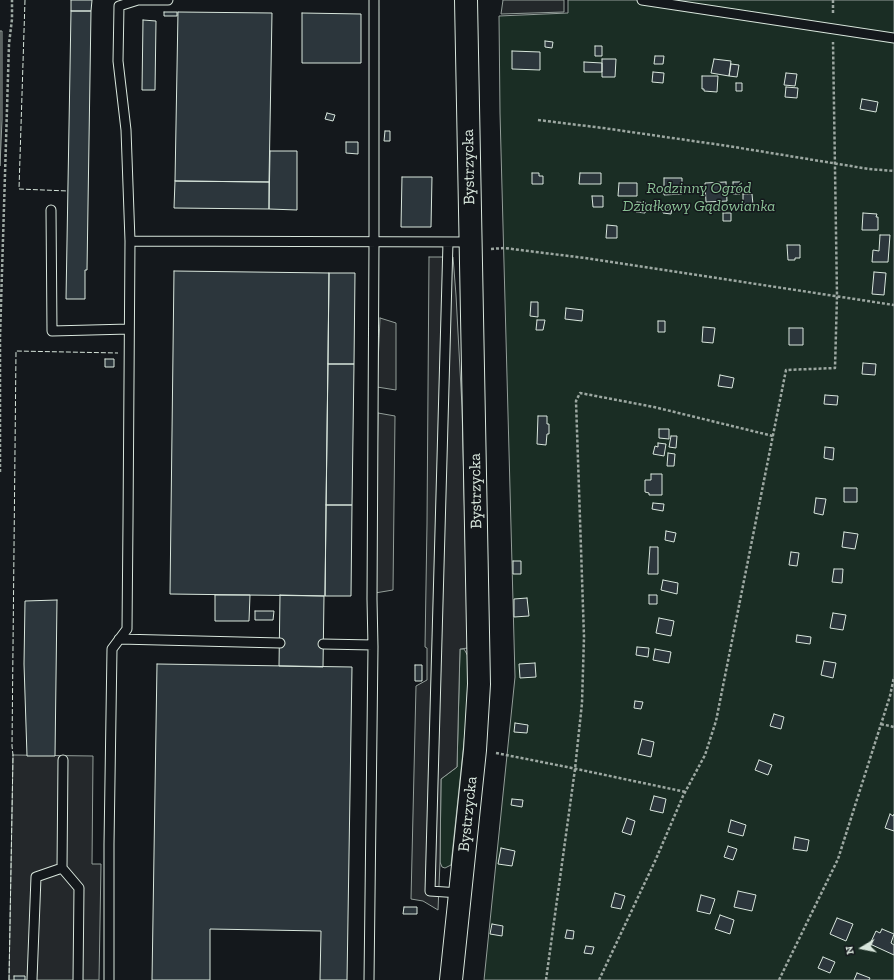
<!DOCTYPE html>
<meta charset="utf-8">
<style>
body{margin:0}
#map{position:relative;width:894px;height:980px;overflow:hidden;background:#14181c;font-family:"Zilla Slab",serif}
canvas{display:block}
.north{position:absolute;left:842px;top:928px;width:40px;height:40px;-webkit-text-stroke:3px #14181c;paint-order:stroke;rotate:260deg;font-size:11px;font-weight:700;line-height:16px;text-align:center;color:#d8e6dc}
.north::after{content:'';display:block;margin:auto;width:14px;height:18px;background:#d8e6dc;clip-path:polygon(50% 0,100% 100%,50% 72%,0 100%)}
</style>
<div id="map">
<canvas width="894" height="980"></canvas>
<div class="north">N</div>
</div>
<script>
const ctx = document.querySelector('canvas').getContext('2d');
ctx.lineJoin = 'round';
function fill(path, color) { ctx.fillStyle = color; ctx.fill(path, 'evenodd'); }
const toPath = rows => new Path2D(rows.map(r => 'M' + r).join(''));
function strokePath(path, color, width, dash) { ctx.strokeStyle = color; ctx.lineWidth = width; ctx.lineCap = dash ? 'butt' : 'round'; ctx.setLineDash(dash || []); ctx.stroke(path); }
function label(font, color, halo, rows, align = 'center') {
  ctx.font = font + ' "Zilla Slab",serif'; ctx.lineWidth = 3; ctx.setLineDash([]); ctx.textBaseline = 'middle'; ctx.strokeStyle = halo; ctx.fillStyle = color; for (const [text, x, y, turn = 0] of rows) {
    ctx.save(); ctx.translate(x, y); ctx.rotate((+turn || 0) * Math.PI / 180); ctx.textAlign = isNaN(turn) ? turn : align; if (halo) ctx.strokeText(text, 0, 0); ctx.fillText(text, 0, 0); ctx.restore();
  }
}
const green = toPath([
 [568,0,894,0,894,980,484,980,515,677,500,113,499,16,568,13,568,0],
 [460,649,464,649,469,658,466,723,451,865,445,868,442,867,440,862,441,779,457,767,460,649]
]);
const parking = toPath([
 [503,0,564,0,564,12,501,14,503,0],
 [0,31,2,31,2,120,0,166,0,31],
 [429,257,453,257,456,295,462,407,468,648,460,649,457,767,441,779,440,862,438,910,423,901,411,899,416,686,427,680,427,648,425,647,427,524,429,257],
 [380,318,396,323,396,390,377,387,380,318],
 [378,413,395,416,393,590,375,593,378,413],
 [13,755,93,756,92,864,101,864,99,980,9,980,13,755]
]);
const building = toPath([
 [71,0,92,0,91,11,71,11,71,0],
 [71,11,91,11,87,270,85,270,85,299,66,299,71,11],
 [164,12,177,12,177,16,164,16,164,12],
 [178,12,272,13,269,182,175,181,178,12],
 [302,13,361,14,361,63,302,63,302,13],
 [143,20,156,21,155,90,142,90,143,20],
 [545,41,553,42,552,48,545,47,545,41],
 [595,46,602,46,602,56,595,56,595,46],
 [512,51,540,52,540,70,512,69,512,51],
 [655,56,664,56,663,64,654,64,655,56],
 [602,59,616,59,615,77,602,77,602,59],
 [714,59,731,61,729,76,711,73,714,59],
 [584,62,602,63,602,72,584,72,584,62],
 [731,64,739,65,737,77,729,76,731,64],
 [653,72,664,73,663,83,652,82,653,72],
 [786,73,797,74,795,86,784,85,786,73],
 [702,76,718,76,717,92,704,91,704,89,702,89,702,76],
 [736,83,742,83,742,91,736,91,736,83],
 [786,87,798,88,797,98,785,97,786,87],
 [862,99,878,102,876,112,860,109,862,99],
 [327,113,335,115,333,121,325,119,327,113],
 [385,131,390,131,390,141,384,141,385,131],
 [346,142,358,142,358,154,346,153,346,142],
 [270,151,297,151,297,210,269,209,270,151],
 [532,173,539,173,539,176,543,176,543,184,532,184,532,173],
 [580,173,601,173,601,184,579,184,580,173],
 [402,177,432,177,431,227,401,227,402,177],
 [664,178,682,178,682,194,664,195,664,178],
 [175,181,269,182,269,209,174,208,175,181],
 [726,182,727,201,706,202,705,183,726,182],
 [733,182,740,182,740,194,733,194,733,182],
 [619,183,637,183,637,196,618,196,619,183],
 [743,194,752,194,753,205,743,204,743,194],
 [592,196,603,196,603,207,593,207,592,196],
 [637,202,646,203,645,213,636,212,637,202],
 [663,207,672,207,671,214,663,213,663,207],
 [723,213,731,213,731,221,723,221,723,213],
 [863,213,877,214,876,217,878,217,878,230,862,230,863,213],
 [607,225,617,226,617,238,606,238,607,225],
 [880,235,890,235,888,262,872,262,873,250,879,251,880,235],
 [787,245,800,245,800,258,795,258,795,260,788,260,787,245],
 [174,271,329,273,325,596,170,594,174,271],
 [874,272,886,273,884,295,872,294,874,272],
 [329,273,355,273,354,364,328,364,329,273],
 [531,302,538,302,538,317,530,316,531,302],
 [566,308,583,310,582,321,565,319,566,308],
 [537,320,545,320,543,330,536,330,537,320],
 [658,321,665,321,665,332,658,332,658,321],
 [703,327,715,328,713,343,702,342,703,327],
 [789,328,803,328,803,345,789,345,789,328],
 [105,359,114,359,114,367,105,367,105,359],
 [863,363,876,364,875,375,862,374,863,363],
 [328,364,354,364,352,505,326,505,328,364],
 [720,375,734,378,732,388,718,386,720,375],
 [825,395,838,396,837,405,824,404,825,395],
 [538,416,547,416,547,424,549,424,549,434,547,434,546,445,537,444,538,416],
 [659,429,669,429,669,439,659,438,659,429],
 [671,436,677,436,676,448,669,447,671,436],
 [658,443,666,444,664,456,653,454,655,446,658,447,658,443],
 [825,447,834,448,833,460,824,458,825,447],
 [668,453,675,454,674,466,667,466,668,453],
 [651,474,662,474,662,495,649,495,649,493,645,492,645,480,651,480,651,474],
 [844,488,857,488,857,502,844,502,844,488],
 [816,498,826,499,823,515,814,513,816,498],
 [653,503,664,504,663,511,652,509,653,503],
 [326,505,352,505,351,596,325,596,326,505],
 [666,531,676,533,674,542,665,540,666,531],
 [844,532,858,534,855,549,842,547,844,532],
 [650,547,658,547,658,574,648,574,650,547],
 [791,552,799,553,797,566,789,565,791,552],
 [513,561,521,561,521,574,513,574,513,561],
 [834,569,843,569,842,583,832,582,834,569],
 [663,580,678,583,677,594,661,590,663,580],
 [215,595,250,595,249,621,215,621,215,595],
 [280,595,324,596,323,667,279,666,280,595],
 [649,595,657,595,657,604,649,604,649,595],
 [527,598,529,616,514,617,514,599,527,598],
 [57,600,55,756,27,756,24,664,25,601,57,600],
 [255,611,274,611,273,620,255,620,255,611],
 [833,613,846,615,843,630,830,628,833,613],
 [659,618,674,621,671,636,656,633,659,618],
 [797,635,811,637,810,644,796,642,797,635],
 [637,647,649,648,648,657,636,655,637,647],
 [655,649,671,652,669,663,653,660,655,649],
 [824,661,836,663,833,678,821,675,824,661],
 [535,663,536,677,520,678,519,664,535,663],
 [157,664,352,667,347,980,320,980,321,931,210,929,210,980,152,980,157,664],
 [415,665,422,665,422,681,415,681,415,665],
 [635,701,643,702,641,709,634,708,635,701],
 [774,714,784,717,781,729,770,726,774,714],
 [515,723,528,725,527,733,514,732,515,723],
 [642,739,654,742,651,757,638,754,642,739],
 [759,760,772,765,768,775,755,770,759,760],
 [654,796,666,799,663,813,650,810,654,796],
 [512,799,523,800,522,807,511,805,512,799],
 [890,814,893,816,894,814,894,831,885,828,890,814],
 [627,818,635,821,631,835,622,832,627,818],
 [731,820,746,825,743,836,728,832,731,820],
 [795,837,809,840,807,851,793,849,795,837],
 [728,846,737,849,733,860,724,857,728,846],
 [501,848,515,851,512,866,498,864,501,848],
 [738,891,756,895,752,911,734,907,738,891],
 [615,893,625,896,621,909,611,907,615,893],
 [701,895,715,899,710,914,697,911,701,895],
 [404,907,417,907,417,914,403,914,404,907],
 [720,915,734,920,730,934,715,929,720,915],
 [837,918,853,924,846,941,830,934,837,918],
 [492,924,503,926,502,936,490,934,492,924],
 [882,929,894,934,891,943,894,945,894,955,870,944,876,931,880,933,882,929],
 [567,930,574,931,573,939,565,938,567,930],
 [586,946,594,947,592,954,584,953,586,946],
 [823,957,835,962,830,973,818,968,823,957],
 [857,973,870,978,869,980,854,980,857,973],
 [14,976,25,976,25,980,14,980,14,976]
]);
const path = toPath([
 [833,13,833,0],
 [538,120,603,128,728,146,869,169,894,171],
 [491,249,504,248,585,258,894,305],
 [0,472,0,337,9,44,12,19,12,0],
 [881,724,894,727],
 [496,753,567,767,686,792],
 [546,980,575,769,582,703,584,637,576,401,580,393,654,407,773,436],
 [599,980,656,859,683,796,705,755,716,721,786,370,835,368,837,296,833,42],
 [779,980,838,859,890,696,894,677]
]);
const lane = toPath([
 [642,0,894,38],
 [51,210,52,331,129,329],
 [130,241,471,242],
 [448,242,430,891,460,893],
 [119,639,280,643],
 [323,644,373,645],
 [62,868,79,888,78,980],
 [32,980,36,877,62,868,63,760],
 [109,980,109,844,112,649,127,629,128,522,130,241,126,130,118,61,119,6,138,0,168,0],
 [369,980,373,647,372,599,374,243,374,0]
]);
const secondary = toPath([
 [451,980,475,750,479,684,466,0]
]);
const fence = toPath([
 [25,0,19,189,68,191],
 [9,980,13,755,12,746,16,351,118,353]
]);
const streetNames = [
 ["Bystrzycka",469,167,-91],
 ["Bystrzycka",476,491,-91],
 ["Bystrzycka",468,814,-84]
];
const parkNames = [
 ["Rodzinny Ogród",699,188],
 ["Działkowy Gądowianka",699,206]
];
fill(green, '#1a2d24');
strokePath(green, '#939e99', 1);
fill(parking, '#24282b');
strokePath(parking, '#939e99', 1);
fill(building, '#2c363c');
strokePath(building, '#d8e6dc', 1);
strokePath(lane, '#d8e6dc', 11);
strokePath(secondary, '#d8e6dc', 24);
strokePath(path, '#9da8a2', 2.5, [3, 2]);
strokePath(lane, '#14181c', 9);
strokePath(secondary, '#14181c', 22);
strokePath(fence, '#d8e6dc', 1, [5, 2]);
label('16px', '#d8e6dc', '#14181c', streetNames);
label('italic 16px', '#8ac095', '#14181c', parkNames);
</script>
